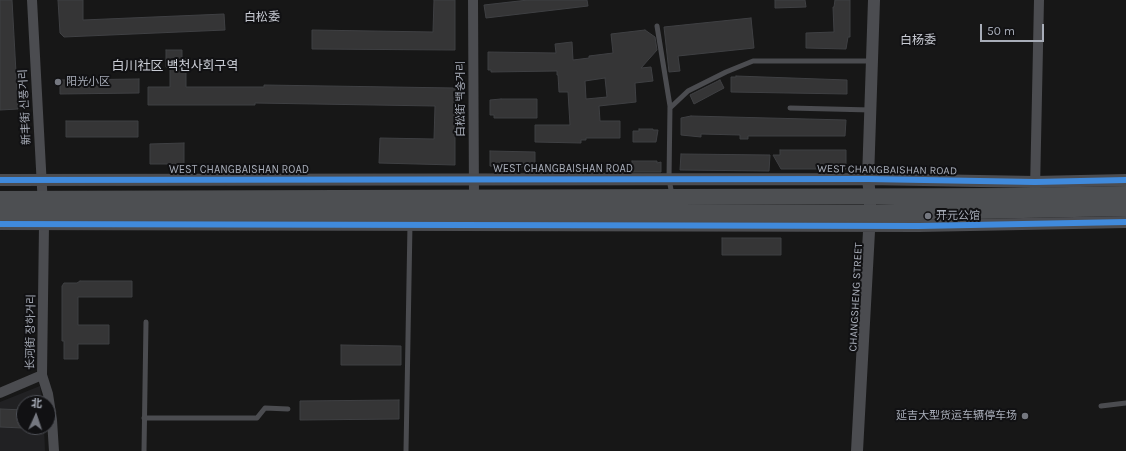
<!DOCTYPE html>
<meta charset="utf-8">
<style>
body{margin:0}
#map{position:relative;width:1126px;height:451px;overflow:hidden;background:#171717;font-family:Karla,"Noto Sans SC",sans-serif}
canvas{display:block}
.north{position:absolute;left:16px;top:395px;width:40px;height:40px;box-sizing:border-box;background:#111113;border:1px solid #4d4f55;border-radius:50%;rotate:3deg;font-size:11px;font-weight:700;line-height:16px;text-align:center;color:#a8adb8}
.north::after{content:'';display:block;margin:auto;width:14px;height:18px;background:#757880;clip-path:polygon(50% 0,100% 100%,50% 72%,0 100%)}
.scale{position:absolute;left:980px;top:24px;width:64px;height:18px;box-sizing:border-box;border:2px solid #a8adb8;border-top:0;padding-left:5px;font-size:12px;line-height:14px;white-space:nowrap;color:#a8adb8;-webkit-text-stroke:3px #111113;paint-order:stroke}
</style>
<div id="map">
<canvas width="1126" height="451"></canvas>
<div class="north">北</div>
<div class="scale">50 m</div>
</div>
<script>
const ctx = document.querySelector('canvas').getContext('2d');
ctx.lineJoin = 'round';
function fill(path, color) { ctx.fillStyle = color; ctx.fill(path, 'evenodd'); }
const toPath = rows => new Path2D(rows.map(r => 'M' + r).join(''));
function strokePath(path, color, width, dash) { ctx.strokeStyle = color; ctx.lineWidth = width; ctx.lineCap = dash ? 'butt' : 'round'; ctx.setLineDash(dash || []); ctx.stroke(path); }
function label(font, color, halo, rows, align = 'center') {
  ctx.font = font + ' Karla,"Noto Sans SC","Noto Sans KR",sans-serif'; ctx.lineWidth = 4; ctx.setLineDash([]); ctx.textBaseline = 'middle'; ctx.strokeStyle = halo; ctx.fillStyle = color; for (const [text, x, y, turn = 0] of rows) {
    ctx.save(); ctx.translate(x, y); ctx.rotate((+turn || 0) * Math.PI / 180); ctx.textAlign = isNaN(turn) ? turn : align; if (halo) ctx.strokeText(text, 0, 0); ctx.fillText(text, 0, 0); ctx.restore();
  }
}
const built = toPath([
 [40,386,42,403,24,403,24,427,44,427,45,451,0,451,0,402]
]);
const building = toPath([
 [0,0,12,0,18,109,0,110,0,0],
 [58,0,83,0,83,20,224,14,225,30,64,37,60,33,58,0],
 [434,0,455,0,455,50,312,49,312,30,433,32,434,0],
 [528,0,587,0,588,6,486,18,484,5,528,0],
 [775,0,805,0,806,7,775,8,775,0],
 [835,0,850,0,850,37,848,37,846,49,806,48,806,33,834,32,833,7,834,7,835,0],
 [751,18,754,48,678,56,680,71,669,72,664,27,751,18],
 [645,30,655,37,657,50,641,68,651,67,653,81,635,83,636,102,599,106,600,121,620,121,620,138,586,138,586,140,581,140,581,143,535,142,535,125,570,125,568,92,559,92,558,75,557,75,557,71,491,72,491,70,488,70,488,52,556,53,555,44,572,42,573,60,589,58,589,56,613,53,611,34,645,30],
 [605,78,607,97,586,99,585,81,605,78],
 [166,50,182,50,182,59,186,59,186,87,264,87,264,85,455,88,455,165,379,163,380,138,434,139,435,106,255,103,255,105,148,105,148,87,170,87,170,67,166,67,166,50],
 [736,76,847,80,847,94,731,92,731,77,736,77,736,76],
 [139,79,139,93,60,94,60,80,139,79],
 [720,80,724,88,694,104,690,95,720,80],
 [501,99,537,99,537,118,494,118,494,115,490,115,490,100,501,99],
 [691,116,846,120,845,136,748,136,748,139,740,139,740,135,701,134,701,137,681,135,681,118,691,116],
 [66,121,138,121,138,137,66,137,66,121],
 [639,129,653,129,653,130,658,130,656,142,633,142,633,131,639,131,639,129],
 [184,143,184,164,150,164,150,144,184,143],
 [780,150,846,150,846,169,781,169,773,155,780,155,780,150],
 [490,151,535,152,535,166,531,166,531,167,490,166,490,151],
 [681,154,770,155,769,171,680,170,681,154],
 [632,161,657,161,657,163,661,162,661,172,632,172,632,161],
 [722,238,781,238,781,255,722,255,722,238],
 [80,281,132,281,132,297,78,297,78,325,109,325,109,344,78,344,78,359,64,359,64,341,62,341,62,286,64,283,77,283,80,281],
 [341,345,401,346,401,365,341,365,341,345],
 [399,400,399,419,300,420,300,401,399,400],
 [0,409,24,410,23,428,0,427,0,409]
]);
const service = toPath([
 [657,26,670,106,669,179,672,195],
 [670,108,688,91,726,72,753,61,872,61],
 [790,108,871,110],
 [1101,406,1126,403],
 [144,418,257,418,265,408,288,409],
 [144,451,146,322],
 [406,451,410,224]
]);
const minor = toPath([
 [32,0,44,225,42,375,48,394,52,420,54,451],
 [473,0,474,198],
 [1035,190,1039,0],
 [0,393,42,375]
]);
const tertiary = toPath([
 [0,180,868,179,1035,182,1126,180],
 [0,224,919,226,1126,222],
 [857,451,870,213,870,196,868,179,874,0]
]);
const primary = toPath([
 [0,199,1014,196,1126,194],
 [0,212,870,213,1126,208]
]);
const cycleway = toPath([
 [0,180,868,179,1035,182,1126,180],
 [0,224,919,226,1126,222]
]);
const markers = [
 [58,82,4,"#757880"],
 [928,216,4,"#757880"],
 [1025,416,4,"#757880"]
];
const poiNames = [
 ["阳光小区",66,82],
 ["开元公馆",936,216],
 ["延吉大型货运车辆停车场",1017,416,"right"]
];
const streetNames = [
 ["白松街 백송거리",461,99,-90],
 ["新丰街 신풍거리",25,107,-93],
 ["WEST CHANGBAISHAN ROAD",563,169],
 ["WEST CHANGBAISHAN ROAD",239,170],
 ["WEST CHANGBAISHAN ROAD",887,170,1],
 ["CHANGSHENG STREET",856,297,-87],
 ["长河街 장하거리",31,332,-89]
];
const neighbourhoodNames = [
 ["白松委",262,18],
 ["白杨委",918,41]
];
const quarterNames = [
 ["白川社区 백천사회구역",175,66]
];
fill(built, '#212123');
fill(building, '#353536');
strokePath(building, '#3f4043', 1);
strokePath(service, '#4b4c50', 5);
strokePath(minor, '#4b4c50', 10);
strokePath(tertiary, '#4b4c50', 12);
strokePath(primary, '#4d4f52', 16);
strokePath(cycleway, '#408adc', 6);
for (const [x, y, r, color] of markers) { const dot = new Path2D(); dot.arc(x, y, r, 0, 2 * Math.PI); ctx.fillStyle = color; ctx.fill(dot); strokePath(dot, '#111113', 1.5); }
label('11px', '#a8adb8', '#111113', poiNames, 'left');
label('11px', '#a8adb8', '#111113', streetNames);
label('12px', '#c9ccd4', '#111113', neighbourhoodNames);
label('13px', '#c9ccd4', '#111113', quarterNames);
</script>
